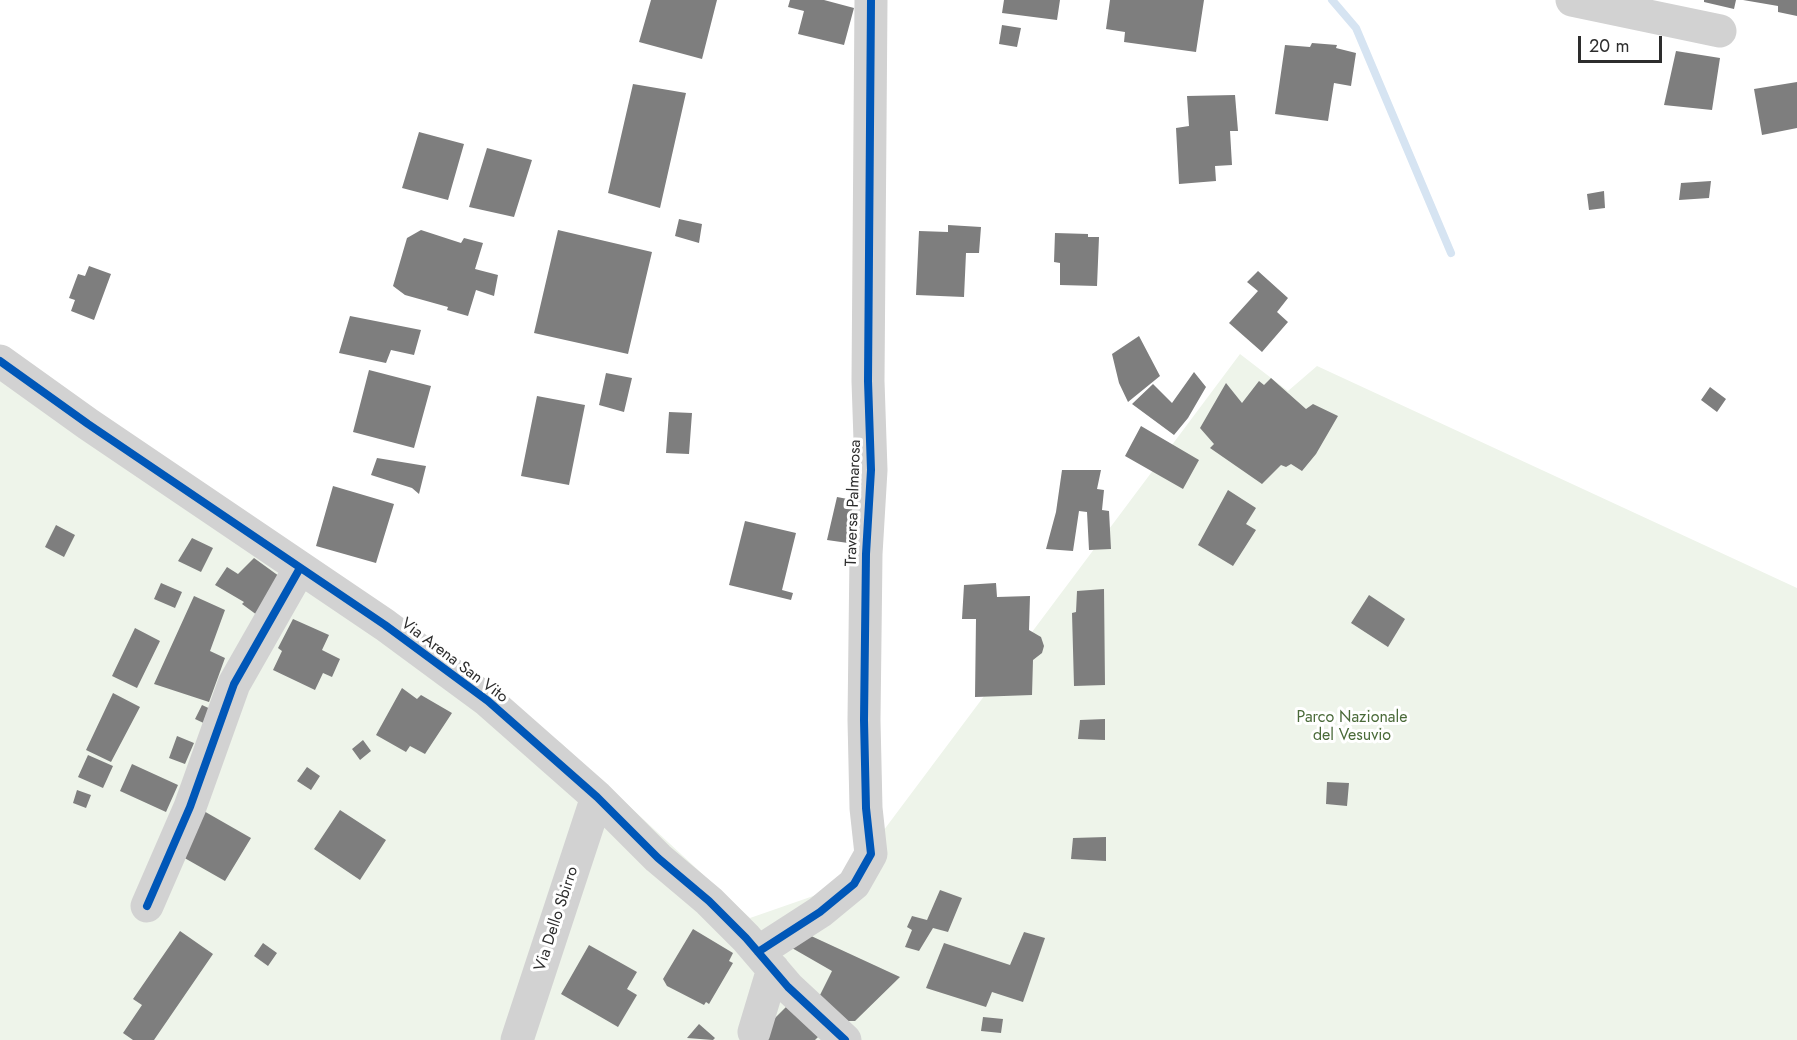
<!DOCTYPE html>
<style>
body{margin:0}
#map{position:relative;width:1797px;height:1040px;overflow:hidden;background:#fff;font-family:Jost,sans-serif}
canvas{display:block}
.scale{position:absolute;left:1578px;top:36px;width:84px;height:27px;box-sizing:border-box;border:3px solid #2d2d2d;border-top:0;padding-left:8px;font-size:18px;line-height:21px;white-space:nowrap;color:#2d2d2d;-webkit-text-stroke:4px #fff;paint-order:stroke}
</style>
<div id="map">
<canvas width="1797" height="1040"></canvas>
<div class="scale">20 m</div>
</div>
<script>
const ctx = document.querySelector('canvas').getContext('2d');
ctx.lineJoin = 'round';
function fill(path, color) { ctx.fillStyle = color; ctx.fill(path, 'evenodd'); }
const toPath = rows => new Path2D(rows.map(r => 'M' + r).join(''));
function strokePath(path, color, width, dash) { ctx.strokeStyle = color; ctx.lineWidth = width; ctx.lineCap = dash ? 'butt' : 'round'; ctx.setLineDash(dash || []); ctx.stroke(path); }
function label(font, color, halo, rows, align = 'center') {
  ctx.font = font + ' Jost,sans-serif'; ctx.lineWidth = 6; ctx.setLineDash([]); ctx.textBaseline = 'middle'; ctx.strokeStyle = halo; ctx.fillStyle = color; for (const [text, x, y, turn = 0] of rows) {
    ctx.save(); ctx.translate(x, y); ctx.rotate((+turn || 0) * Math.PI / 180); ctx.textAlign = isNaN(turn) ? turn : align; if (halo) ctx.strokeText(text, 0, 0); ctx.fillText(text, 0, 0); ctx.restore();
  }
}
const green = toPath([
 [0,349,561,743,750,918,842,886,1240,354,1288,391,1317,366,1797,588,1797,1040,0,1040]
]);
const stream = toPath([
 [1332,0,1356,28,1451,253]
]);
const building = toPath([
 [651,0,717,0,702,59,639,42],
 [790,0,824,0,854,8,844,45,798,34,804,11,788,7],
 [1004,0,1060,0,1057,20,1002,13],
 [1110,0,1204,0,1196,52,1124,42,1125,32,1106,29],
 [1704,0,1736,0,1734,9,1704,2],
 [1743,0,1797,0,1797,16,1778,12,1778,6],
 [1002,25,1021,28,1017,47,999,44],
 [1312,43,1337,45,1336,48,1356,53,1351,86,1334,83,1328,121,1275,114,1285,45,1310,47],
 [1676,51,1720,58,1712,110,1664,105],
 [1797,82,1797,128,1762,135,1754,89],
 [633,84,686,93,660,208,608,193],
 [1235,95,1238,131,1230,131,1232,165,1215,166,1216,181,1179,184,1176,128,1189,126,1187,96],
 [419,132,464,144,448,200,402,188],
 [487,148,532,160,514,217,469,207],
 [1711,181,1709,198,1679,200,1681,183],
 [1604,191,1605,208,1589,210,1587,194],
 [679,219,702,224,699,243,675,236],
 [948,225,981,227,979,253,966,253,964,297,916,295,919,231,948,232],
 [421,230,461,243,464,238,483,243,475,269,498,275,494,296,476,290,468,316,447,310,448,307,405,295,393,286,407,238],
 [558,230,652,252,628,354,534,333],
 [1055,233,1088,234,1088,237,1099,237,1097,286,1060,285,1060,263,1054,262],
 [89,266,111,274,94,320,71,311,75,300,69,298,78,274,85,276],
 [1258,271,1288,298,1277,312,1288,322,1262,352,1229,323,1258,291,1247,282],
 [350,316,421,330,414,355,391,350,386,363,339,353],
 [1139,336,1160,376,1128,402,1119,383,1112,354],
 [369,370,431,386,414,448,353,432],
 [1194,372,1206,387,1188,418,1174,435,1132,404,1153,384,1172,403],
 [606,373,632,378,624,412,599,405],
 [1271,378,1306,409,1313,404,1338,416,1316,454,1302,471,1291,464,1286,467,1281,465,1262,484,1210,448,1214,444,1200,428,1226,383,1242,403,1259,381,1264,385],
 [1710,387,1726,399,1717,412,1701,400],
 [537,396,585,405,569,485,521,476],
 [669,412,692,413,689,454,666,453],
 [1141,426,1199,460,1183,489,1125,456],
 [377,458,426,466,419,494,412,488,371,475],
 [1062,470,1101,470,1097,489,1104,490,1102,510,1109,511,1111,549,1089,550,1087,512,1079,511,1073,551,1046,549,1056,512],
 [333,486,394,504,376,563,316,546],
 [1228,490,1256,508,1246,524,1256,530,1233,566,1198,545],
 [837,497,858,501,855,544,827,540],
 [745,521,796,533,782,590,793,593,791,600,729,585],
 [56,525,75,535,64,557,45,547],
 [192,538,213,548,201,572,178,561],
 [254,558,283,579,257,615,242,604,244,602,215,585,227,567,238,574],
 [161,583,182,592,175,608,154,599],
 [996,583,997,597,1030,596,1029,630,1041,637,1044,646,1042,653,1033,660,1032,695,975,697,976,619,962,619,964,585],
 [1104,589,1105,685,1074,686,1072,613,1076,612,1077,591],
 [1369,595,1405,619,1388,647,1351,623],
 [194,596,225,610,210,651,225,658,209,702,154,684],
 [293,619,329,635,322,650,340,659,332,677,323,673,315,690,273,670,282,651,278,648],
 [135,628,160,641,137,688,112,676],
 [402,688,417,699,421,695,452,713,425,754,410,746,406,752,376,735],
 [113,693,140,707,111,762,86,750],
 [202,705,219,713,212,727,195,719],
 [1105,719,1105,740,1078,739,1080,720],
 [177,736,194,743,185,764,169,758],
 [363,740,371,751,360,760,352,749],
 [88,755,113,766,103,788,78,777],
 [132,764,178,785,166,812,120,791],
 [307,767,320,776,311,790,297,781],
 [1327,782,1349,783,1347,806,1326,804],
 [77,790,91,795,86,808,73,803],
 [202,810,251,838,225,881,181,856],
 [340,810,386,840,360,880,314,849],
 [1106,837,1106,861,1071,859,1073,838],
 [940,890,962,898,948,932,933,928,919,951,905,947,912,930,907,927,912,916,927,920],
 [693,929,733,953,729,961,733,963,709,1004,706,1002,704,1005,667,986,663,979],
 [796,929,900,977,855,1021,843,1021,818,999,832,971,785,944],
 [180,931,213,954,154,1040,133,1040,123,1033,142,1005,133,999],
 [1024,932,1045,938,1023,1002,992,992,986,1007,926,988,944,943,1010,965],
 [263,943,277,953,268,966,254,956],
 [589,945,637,972,627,989,637,995,618,1027,561,994],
 [792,1001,823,1032,815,1040,759,1040,756,1037],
 [983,1017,1003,1019,1001,1033,981,1031],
 [699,1024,715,1038,713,1040,687,1038]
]);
const minor = toPath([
 [1572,0,1720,31],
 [0,361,88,424,385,625,488,701,597,797,658,858,709,901,746,938,788,987,845,1040],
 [147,906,190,807,234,684,300,568],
 [758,952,820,912,854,884,871,854,866,808,864,720,866,554,871,470,868,381,871,0],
 [754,1032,773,969],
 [517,1040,597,797]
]);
const cycleway = toPath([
 [0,361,88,424,385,625,488,701,597,797,658,858,709,901,746,938,788,987,845,1040],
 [147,906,190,807,234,684,300,568],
 [758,952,820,912,854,884,871,854,866,808,864,720,866,554,871,470,868,381,871,0]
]);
const streetNames = [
 ["Traversa Palmarosa",854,503,-88],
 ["Via Arena San Vito",454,661,37],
 ["Via Dello Sbirro",557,919,-72]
];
const parkNames = [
 ["Parco Nazionale",1352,718],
 ["del Vesuvio",1352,736]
];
fill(green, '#eef4ea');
strokePath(stream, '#d6e4f2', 8);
fill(building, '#7e7e7e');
strokePath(minor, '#d2d2d2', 33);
strokePath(cycleway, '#0057b8', 8);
label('16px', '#2d2d2d', '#fff', streetNames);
label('16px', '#4a6a39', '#fff', parkNames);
</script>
